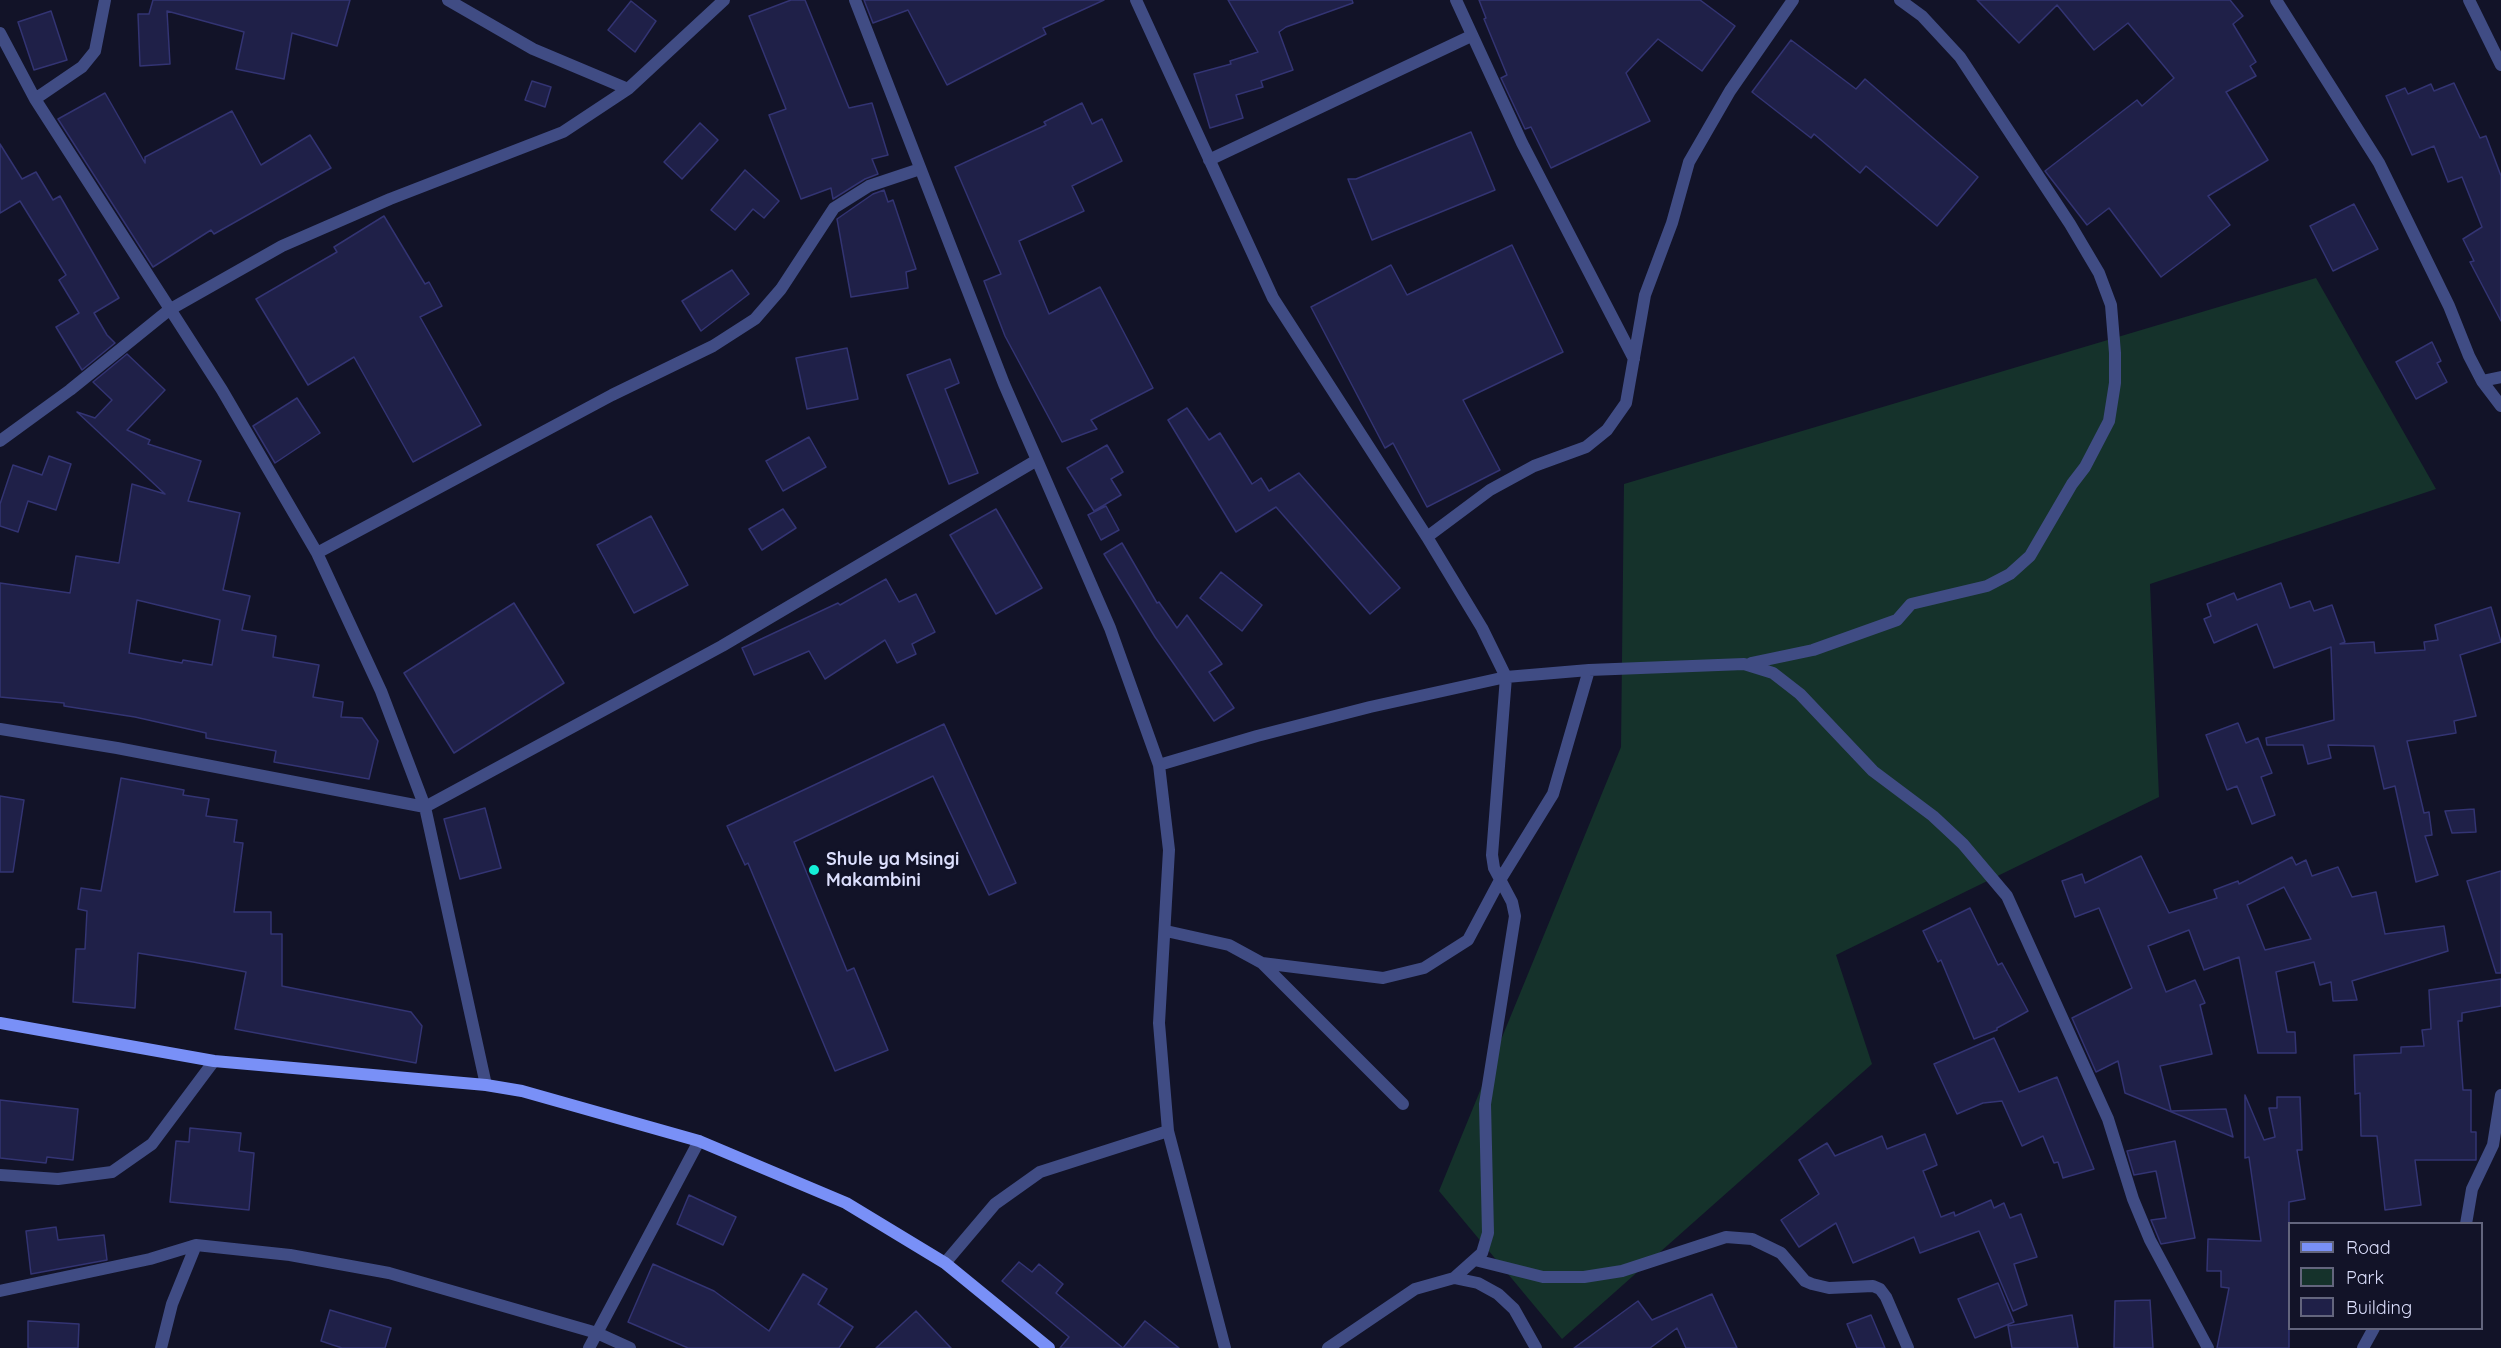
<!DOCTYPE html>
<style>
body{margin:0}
#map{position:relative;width:2501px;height:1348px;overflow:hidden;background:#121328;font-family:Quicksand,sans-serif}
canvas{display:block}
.legend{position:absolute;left:2288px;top:1222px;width:195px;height:108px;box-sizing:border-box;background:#121328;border:2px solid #63657d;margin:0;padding:8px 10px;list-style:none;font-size:18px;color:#dcdffd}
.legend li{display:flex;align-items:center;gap:12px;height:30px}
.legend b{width:30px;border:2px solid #63657d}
</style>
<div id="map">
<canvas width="2501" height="1348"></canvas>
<ul class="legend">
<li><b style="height:8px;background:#7990f7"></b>Road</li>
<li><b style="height:16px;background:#15322b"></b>Park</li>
<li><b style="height:16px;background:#1f2048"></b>Building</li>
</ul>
</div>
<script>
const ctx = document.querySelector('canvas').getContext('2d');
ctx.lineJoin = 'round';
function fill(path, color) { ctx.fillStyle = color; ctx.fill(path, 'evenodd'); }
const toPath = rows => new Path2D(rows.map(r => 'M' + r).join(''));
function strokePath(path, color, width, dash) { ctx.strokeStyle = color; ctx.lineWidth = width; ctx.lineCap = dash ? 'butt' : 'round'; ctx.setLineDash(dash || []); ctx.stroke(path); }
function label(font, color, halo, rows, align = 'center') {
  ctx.font = font + ' Quicksand,sans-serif'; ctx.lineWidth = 4.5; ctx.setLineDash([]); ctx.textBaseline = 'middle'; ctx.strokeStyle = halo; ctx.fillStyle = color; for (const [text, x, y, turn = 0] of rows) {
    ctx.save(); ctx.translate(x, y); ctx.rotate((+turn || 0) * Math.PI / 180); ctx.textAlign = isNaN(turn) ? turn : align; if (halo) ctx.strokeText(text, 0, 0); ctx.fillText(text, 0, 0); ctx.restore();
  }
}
const green = toPath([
 [2316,278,2436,489,2150,584,2159,797,1836,955,1872,1064,1562,1339,1439,1191,1621,747,1624,484]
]);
const building = toPath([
 [153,0,350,0,337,46,292,33,284,79,236,69,244,32,167,11,170,64,140,66,138,14,149,14,153,0],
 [791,0,805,0,849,108,872,103,888,155,872,159,878,174,865,179,833,199,831,188,801,199,769,115,786,109,749,16,791,0],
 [864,0,1104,0,1043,28,1046,34,947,85,908,10,873,23,864,0],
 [1228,0,1352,0,1353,3,1286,27,1279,32,1293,70,1261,81,1263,87,1236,95,1243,118,1210,128,1194,74,1231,64,1230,61,1258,52,1228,0],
 [1479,0,1700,0,1735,26,1702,71,1658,39,1626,73,1650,121,1551,168,1531,127,1525,129,1501,78,1507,75,1484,19,1486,18,1479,0],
 [1977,0,2230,0,2243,16,2233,24,2256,62,2250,66,2256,76,2226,92,2268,160,2208,196,2230,225,2161,277,2109,208,2087,225,2045,171,2137,100,2142,106,2174,78,2128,23,2094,50,2057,5,2019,43,1977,0],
 [631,1,656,21,635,52,608,30,631,1],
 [51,11,67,60,34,70,18,22,51,11],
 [1791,40,1856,89,1865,79,1978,177,1937,226,1866,166,1860,173,1814,134,1811,138,1752,92,1791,40],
 [532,81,551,87,545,107,525,100,532,81],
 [2454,83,2480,138,2486,136,2501,176,2501,321,2470,262,2474,261,2463,239,2482,227,2462,177,2448,182,2434,146,2412,155,2386,96,2405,88,2408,94,2431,84,2434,91,2454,83],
 [105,93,145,163,145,157,232,111,261,165,310,135,331,168,214,234,211,230,153,267,58,119,105,93],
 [1082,103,1092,124,1102,119,1122,161,1072,186,1084,211,1019,241,1049,314,1100,287,1153,388,1091,420,1097,429,1062,442,1005,336,984,281,1001,274,955,167,1046,125,1044,122,1082,103],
 [700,123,718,140,682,179,664,162,700,123],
 [1471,132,1495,190,1372,240,1348,179,1356,179,1471,132],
 [0,144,22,179,36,172,53,200,60,196,119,298,94,313,107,335,115,343,82,370,56,327,79,313,59,280,66,275,20,201,0,213,0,144],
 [745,170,779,201,764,218,753,209,735,230,711,210,745,170],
 [884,190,888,202,893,200,916,269,906,272,908,288,851,297,837,219,873,194,884,190],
 [2354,204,2378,249,2333,271,2310,226,2354,204],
 [384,216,425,284,429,282,442,306,420,317,481,425,413,462,354,357,308,385,256,299,337,252,334,247,384,216],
 [1512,245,1563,352,1463,400,1500,470,1427,507,1393,443,1385,448,1311,307,1391,265,1407,295,1512,245],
 [732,270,749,294,701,331,682,301,732,270],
 [2432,342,2441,361,2437,363,2447,382,2416,399,2396,362,2432,342],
 [847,348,858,399,807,409,796,358,847,348],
 [127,354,165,390,127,430,150,440,148,444,201,461,188,501,240,513,223,590,250,596,242,630,276,636,273,657,319,665,313,697,343,702,341,717,362,718,378,741,369,779,274,762,276,751,206,738,206,733,135,717,64,706,64,703,0,697,0,583,70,593,76,556,119,563,132,484,165,494,77,412,95,418,112,400,93,382,127,354],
 [137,600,220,620,212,665,183,660,182,663,129,653,137,600],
 [950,359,959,383,945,389,978,473,949,484,907,375,950,359],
 [297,398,320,433,275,463,253,426,297,398],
 [1187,408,1209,440,1220,433,1252,484,1261,478,1269,491,1299,473,1400,588,1370,614,1276,507,1236,532,1168,420,1187,408],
 [809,437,826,467,783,491,766,461,809,437],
 [1107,445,1123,472,1111,479,1121,495,1094,511,1067,468,1107,445],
 [49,456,71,464,56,510,28,501,18,532,0,526,0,504,13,465,42,475,49,456],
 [1106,506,1119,530,1101,540,1088,515,1106,506],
 [783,509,796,528,762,550,749,529,783,509],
 [996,509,1042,588,996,614,950,535,996,509],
 [651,516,688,585,634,613,597,545,651,516],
 [1122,543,1157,603,1159,602,1177,628,1187,615,1222,664,1209,672,1234,708,1214,721,1155,637,1104,554,1122,543],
 [1221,572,1262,605,1242,631,1200,598,1221,572],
 [886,579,899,602,916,594,935,632,912,644,916,654,897,663,885,640,825,679,809,651,754,675,742,648,838,603,840,605,886,579],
 [2281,583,2290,608,2310,601,2314,611,2332,605,2345,642,2340,644,2374,642,2375,653,2425,650,2424,642,2438,640,2435,625,2491,607,2501,642,2460,655,2476,716,2454,721,2456,733,2407,741,2424,813,2429,812,2432,835,2425,836,2438,875,2416,882,2395,786,2384,789,2374,746,2328,745,2331,758,2308,764,2303,745,2267,745,2266,738,2334,720,2331,647,2274,668,2257,624,2214,643,2204,619,2211,616,2207,604,2234,593,2237,600,2281,583],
 [514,603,564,683,454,753,404,673,514,603],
 [2238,723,2246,743,2258,738,2272,773,2261,777,2275,815,2252,824,2237,786,2227,790,2206,735,2238,723],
 [944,724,1016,883,989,895,933,776,794,842,847,971,854,968,888,1050,835,1071,748,863,745,865,727,826,944,724],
 [121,778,184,790,183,795,209,799,206,816,237,820,234,842,243,843,234,912,271,912,271,934,282,934,282,986,411,1012,422,1026,416,1063,235,1029,246,972,193,962,138,953,135,1008,73,1002,76,949,85,949,87,911,78,909,81,888,101,891,121,778],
 [0,796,24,800,13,872,0,872,0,796],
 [485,808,501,868,460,879,444,819,485,808],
 [2474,809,2476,832,2452,833,2445,811,2474,809],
 [2141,856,2169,913,2217,898,2214,890,2238,881,2239,884,2292,857,2296,865,2306,860,2312,876,2338,867,2352,897,2376,892,2385,934,2444,926,2448,951,2352,981,2357,1000,2333,1001,2331,982,2320,985,2314,962,2276,972,2287,1032,2295,1032,2296,1053,2258,1053,2239,957,2204,970,2189,930,2148,946,2166,992,2195,980,2205,1003,2200,1005,2212,1054,2160,1066,2171,1111,2226,1109,2233,1137,2125,1093,2118,1061,2096,1072,2072,1018,2132,988,2099,908,2075,917,2062,881,2082,874,2085,883,2141,856],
 [2284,887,2311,939,2265,950,2247,905,2284,887],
 [2501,871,2501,973,2496,973,2467,881,2501,871],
 [1970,908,1998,965,2002,963,2028,1011,1997,1028,1997,1030,1974,1039,1941,960,1938,962,1923,931,1970,908],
 [2501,979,2501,1006,2462,1013,2462,1021,2458,1021,2463,1090,2471,1090,2471,1132,2476,1132,2476,1160,2415,1160,2421,1205,2385,1210,2377,1136,2361,1136,2360,1093,2355,1094,2354,1055,2401,1053,2401,1047,2424,1046,2422,1030,2431,1029,2429,990,2501,979],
 [1994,1038,2019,1092,2057,1077,2094,1169,2063,1178,2058,1162,2054,1163,2043,1136,2022,1146,2002,1101,1983,1103,1957,1114,1934,1064,1994,1038],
 [2245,1095,2264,1140,2275,1137,2269,1108,2277,1108,2277,1097,2300,1097,2302,1150,2297,1150,2305,1199,2289,1202,2289,1348,2217,1348,2229,1288,2221,1287,2221,1271,2207,1271,2208,1239,2261,1241,2249,1157,2245,1158,2245,1095],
 [0,1100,78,1109,73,1160,47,1157,46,1163,0,1158,0,1100],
 [190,1128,241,1133,239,1151,254,1153,249,1210,170,1202,176,1141,189,1142,190,1128],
 [1925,1134,1937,1165,1923,1171,1941,1217,1954,1212,1955,1216,1991,1200,1994,1208,2004,1203,2010,1218,2021,1214,2037,1257,2014,1264,2027,1305,2013,1311,1979,1231,1920,1253,1914,1237,1853,1263,1836,1223,1799,1247,1781,1220,1819,1194,1799,1160,1827,1143,1835,1156,1882,1136,1887,1149,1925,1134],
 [2175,1141,2195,1238,2161,1244,2151,1220,2166,1218,2156,1171,2134,1175,2127,1151,2175,1141],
 [689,1195,736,1217,723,1245,677,1224,689,1195],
 [56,1227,58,1240,104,1235,107,1260,31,1274,26,1231,56,1227],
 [1019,1262,1032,1272,1039,1264,1063,1284,1056,1293,1123,1348,1060,1348,1069,1337,1002,1281,1019,1262],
 [653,1264,714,1291,769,1331,803,1274,827,1289,818,1304,853,1327,839,1348,688,1348,628,1322,653,1264],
 [1998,1283,2014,1322,1975,1338,1958,1299,1998,1283],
 [1712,1294,1737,1348,1686,1348,1677,1328,1650,1348,1574,1348,1638,1301,1652,1320,1712,1294],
 [2150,1300,2153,1348,2114,1348,2115,1301,2150,1300],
 [330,1310,391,1328,385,1348,342,1348,321,1341,330,1310],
 [916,1311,951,1348,876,1348,916,1311],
 [1871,1315,1885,1348,1857,1348,1847,1324,1871,1315],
 [2072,1315,2078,1348,2012,1348,2008,1326,2072,1315],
 [28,1321,79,1324,78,1348,28,1348,28,1321],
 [1145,1321,1179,1348,1123,1348,1145,1321]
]);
const street = toPath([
 [448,0,533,49,628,89],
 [855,0,1004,384,1110,628,1159,765,1169,850,1159,1023,1168,1131,1225,1348],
 [1136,0,1273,298,1427,537,1482,628,1506,677,1492,855,1494,868,1512,902,1515,916,1485,1104,1488,1233,1482,1253,1454,1278],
 [1456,0,1522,143,1634,359],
 [2276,0,2379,163,2449,306,2469,356,2482,381,2501,406],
 [2469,0,2501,65],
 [0,33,35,99,222,390,317,553,381,691,425,807,486,1085],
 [35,99,82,67,95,51,105,0],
 [1209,160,1471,36],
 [2482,381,2501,377],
 [0,441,70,390,169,310,282,246,390,199,563,132,628,89,724,0],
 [1427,537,1490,490,1534,466,1586,447,1607,430,1626,403,1645,295,1672,223,1689,162,1730,91,1793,0],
 [317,553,612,395,713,346,755,319,781,289,834,208,869,186,920,169],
 [1751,663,1813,650,1897,620,1911,604,1987,586,2010,574,2030,556,2072,484,2085,467,2109,421,2115,383,2115,353,2111,305,2099,273,2070,224,1960,57,1922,16,1900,0],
 [0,729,117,748,425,807,722,646,1037,460],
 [1159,765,1257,736,1370,707,1506,677,1589,670,1744,664,1773,673,1800,694,1873,771,1933,816,1963,844,2007,896,2108,1119,2133,1199,2150,1240,2208,1348],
 [1166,931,1229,945,1262,963,1403,1104],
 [1262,963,1383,978,1424,968,1468,940,1500,880,1553,794,1589,670],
 [0,1175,58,1179,112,1172,152,1144,214,1061],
 [2466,1224,2472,1189,2493,1145,2501,1095],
 [1475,1260,1543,1277,1584,1277,1622,1271,1726,1237,1752,1239,1781,1253,1805,1281,1812,1284,1829,1288,1873,1286,1880,1289,1886,1297,1908,1348],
 [945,1263,995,1204,1040,1172,1168,1131],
 [0,1291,150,1259,196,1245,290,1255,389,1273,597,1333,630,1348],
 [161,1348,172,1304,196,1245],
 [589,1348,699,1141],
 [1328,1348,1415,1289,1454,1278,1478,1283,1498,1294,1514,1309,1536,1348],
 [2363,1348,2374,1328]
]);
const secondary = toPath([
 [0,1023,214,1061,486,1085,522,1091,699,1141,846,1203,945,1263,1049,1348]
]);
const markers = [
 [814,870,6,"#14f0d8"]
];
const poiNames = [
 ["Shule ya Msingi",826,860],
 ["Makambini",826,881]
];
fill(green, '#15322b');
fill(building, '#1f2048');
strokePath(building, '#333473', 1.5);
strokePath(street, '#404c84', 12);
strokePath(secondary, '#7990f7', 12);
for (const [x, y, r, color] of markers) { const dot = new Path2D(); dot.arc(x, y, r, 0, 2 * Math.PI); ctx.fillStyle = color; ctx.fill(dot); strokePath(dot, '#121328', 2); }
label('bold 18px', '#dcdffd', '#121328', poiNames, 'left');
</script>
